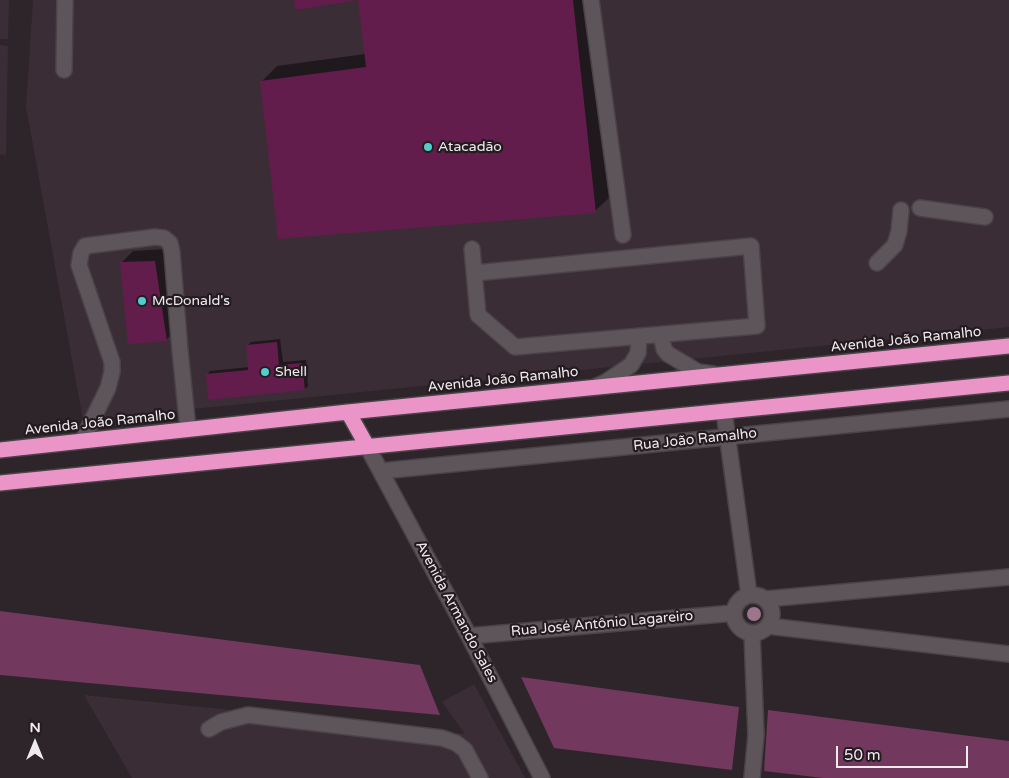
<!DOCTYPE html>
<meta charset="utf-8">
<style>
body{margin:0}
#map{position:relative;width:1009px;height:778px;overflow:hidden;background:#2d2529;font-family:"Varela Round",sans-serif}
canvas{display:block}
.north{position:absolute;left:10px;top:718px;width:50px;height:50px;-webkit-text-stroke:4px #231b20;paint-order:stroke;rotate:0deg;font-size:14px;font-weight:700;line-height:20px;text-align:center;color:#efeaed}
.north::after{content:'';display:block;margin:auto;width:18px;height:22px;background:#efeaed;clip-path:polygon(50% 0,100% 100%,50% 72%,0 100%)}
.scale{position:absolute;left:836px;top:746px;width:132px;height:22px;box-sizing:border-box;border:2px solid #efeaed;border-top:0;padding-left:6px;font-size:15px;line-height:18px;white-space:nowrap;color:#efeaed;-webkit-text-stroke:4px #231b20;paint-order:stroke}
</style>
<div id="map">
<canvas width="1009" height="778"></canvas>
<div class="north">N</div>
<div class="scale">50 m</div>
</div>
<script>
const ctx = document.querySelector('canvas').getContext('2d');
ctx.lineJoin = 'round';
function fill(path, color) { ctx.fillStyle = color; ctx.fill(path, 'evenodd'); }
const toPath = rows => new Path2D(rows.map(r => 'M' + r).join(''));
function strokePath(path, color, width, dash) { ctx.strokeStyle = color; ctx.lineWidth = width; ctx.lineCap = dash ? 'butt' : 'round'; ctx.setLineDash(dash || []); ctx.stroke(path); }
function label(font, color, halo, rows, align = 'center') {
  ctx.font = font + ' "Varela Round",sans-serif'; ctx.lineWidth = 4.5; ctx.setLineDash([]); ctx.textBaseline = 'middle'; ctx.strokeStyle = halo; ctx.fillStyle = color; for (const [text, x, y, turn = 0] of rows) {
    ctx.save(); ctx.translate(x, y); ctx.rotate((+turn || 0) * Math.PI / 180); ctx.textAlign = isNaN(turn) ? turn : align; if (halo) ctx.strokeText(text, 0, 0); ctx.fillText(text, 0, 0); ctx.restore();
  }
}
const built = toPath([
 [0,0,9,0,8,39,0,39],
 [33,0,1009,0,1009,327,83,420,26,107],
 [0,45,8,46,6,155,0,154],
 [474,684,525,778,132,778,84,695,465,734,442,702]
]);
const green = toPath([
 [0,611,420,665,440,715,0,675],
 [521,677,739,707,732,770,554,748],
 [768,710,1009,741,1009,778,823,778,764,771]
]);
const shadow = toPath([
 [359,0,590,0,611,196,595,211,262,81,277,66,365,54],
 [166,249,178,328,166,340,121,263,133,251],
 [280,339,283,362,306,360,308,386,305,389,207,375,210,371,249,367,247,346,251,342]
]);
const building = toPath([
 [294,0,353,0,353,1,295,10],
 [358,0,573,0,596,213,278,239,260,81,366,67],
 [155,261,167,341,128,344,120,262],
 [277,342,279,365,302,363,305,390,208,400,206,374,248,370,246,345]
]);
const minor = toPath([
 [591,0,623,235],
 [64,70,65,0],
 [920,208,985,217],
 [472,249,478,315,515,347,757,326,751,246,475,273],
 [877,263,895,245,899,231,901,210],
 [661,335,664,349,668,354,698,372,713,374],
 [595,387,606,382,631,365,638,353,639,336],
 [724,411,749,595],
 [82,441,108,388,112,372,112,362,79,265,81,253,85,246,155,237,164,238,170,243,172,252,180,351,188,429],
 [367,446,469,636,542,778],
 [381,471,1009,409],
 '734 614a19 19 0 1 1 38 0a19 19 0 1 1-38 0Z',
 [766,599,1009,577],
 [768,626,1009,654],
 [752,633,756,735,752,778],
 [469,636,734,613],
 [209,729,221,722,248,715,442,738,456,743,465,750,480,778]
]);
const highway = toPath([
 [348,412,367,446],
 [0,450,348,412,1009,346],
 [0,483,1009,383]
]);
const trees = [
 [754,614]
];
const markers = [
 [428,147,5,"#53cdcb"],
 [142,301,5,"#53cdcb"],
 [265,372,5,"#53cdcb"]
];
const poiNames = [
 ["Atacadão",438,147],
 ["McDonald's",152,301],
 ["Shell",275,372]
];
const streetNames = [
 ["Avenida João Ramalho",906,340,-6],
 ["Avenida João Ramalho",503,380,-6],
 ["Avenida João Ramalho",100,423,-6],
 ["Rua João Ramalho",695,440,-6],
 ["Avenida Armando Sales",456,612,62],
 ["Rua José Antônio Lagareiro",602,624,-5]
];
fill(built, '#3b2d35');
fill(green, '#72385d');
fill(shadow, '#0007');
fill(building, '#631d4c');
strokePath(minor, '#494347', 18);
strokePath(highway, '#494347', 18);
strokePath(minor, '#5e555a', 15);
strokePath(highway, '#ea94c8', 15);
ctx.fillStyle = '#9d768d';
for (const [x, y] of trees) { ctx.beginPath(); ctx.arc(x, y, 7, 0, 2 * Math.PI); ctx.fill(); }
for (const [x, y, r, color] of markers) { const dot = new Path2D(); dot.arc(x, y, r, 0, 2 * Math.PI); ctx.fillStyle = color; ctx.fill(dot); strokePath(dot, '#231b20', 2); }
label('14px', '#efeaed', '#231b20', poiNames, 'left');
label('14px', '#efeaed', '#231b20', streetNames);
</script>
